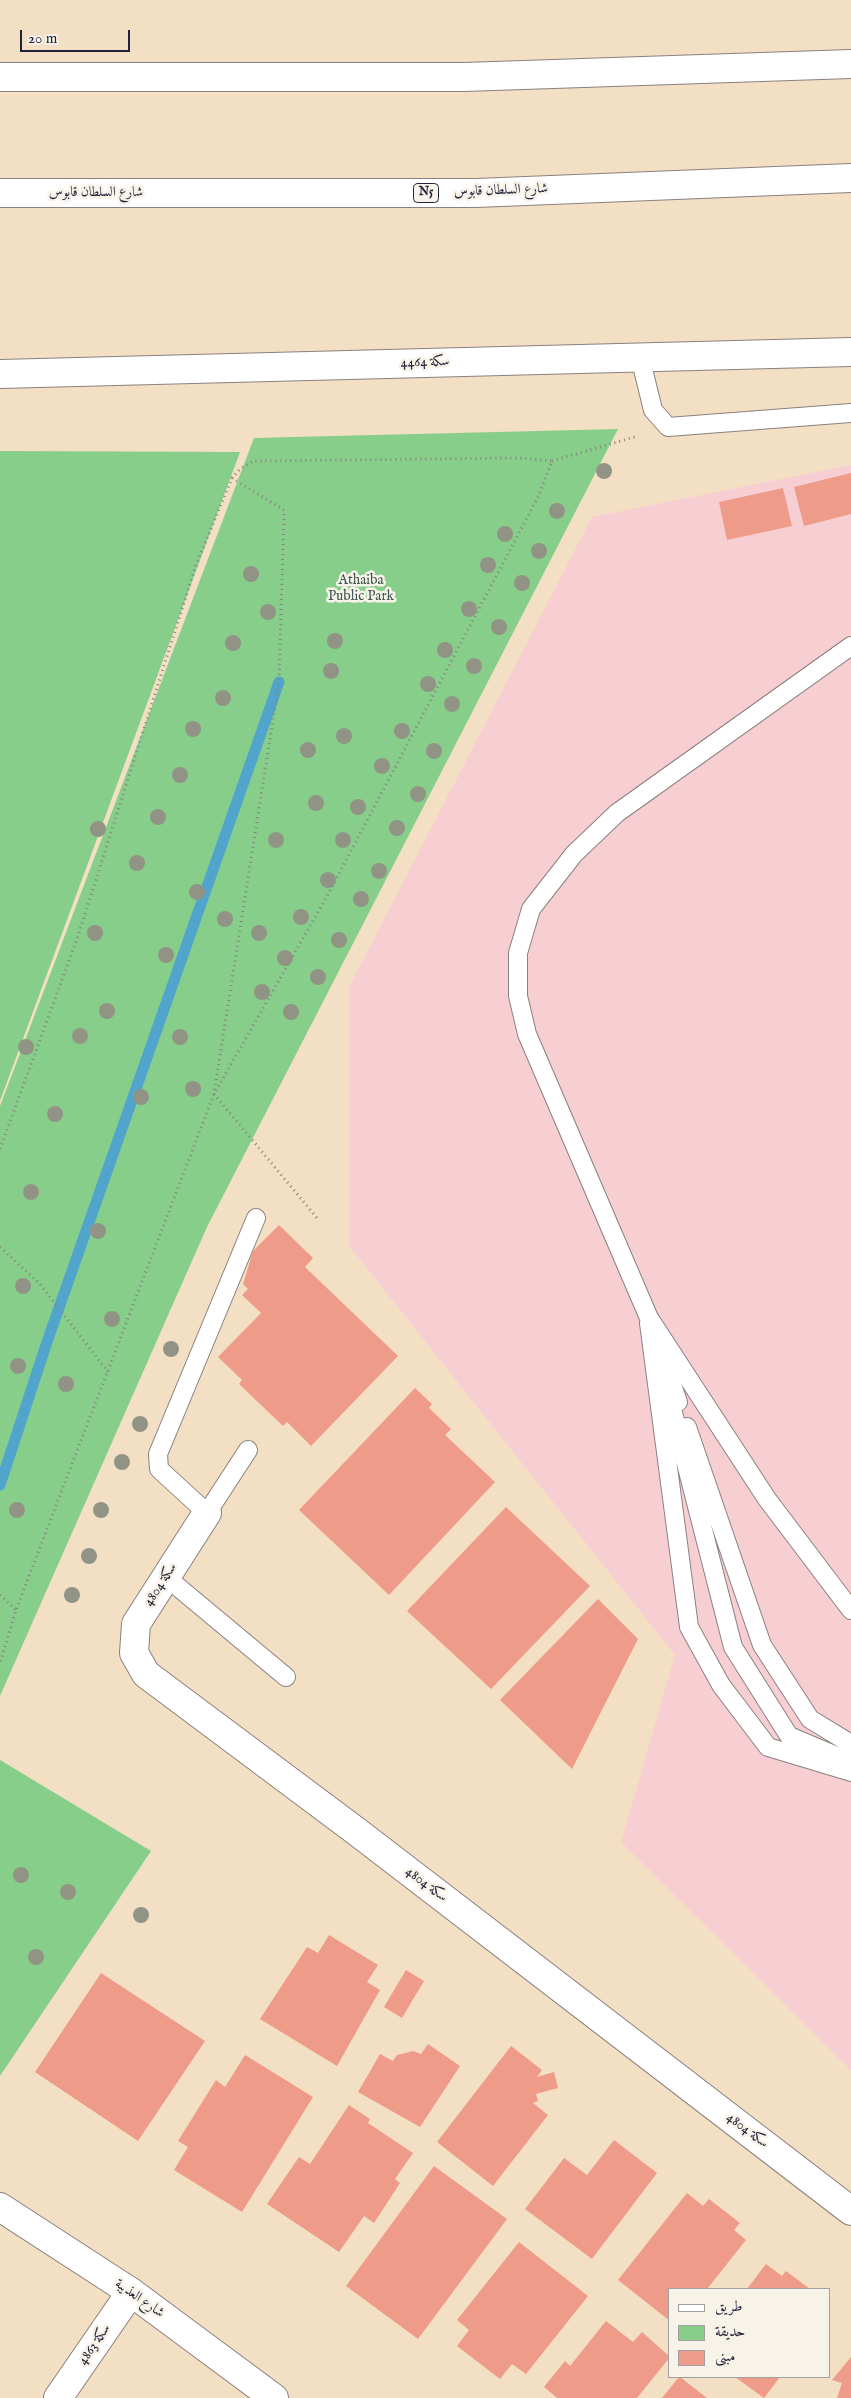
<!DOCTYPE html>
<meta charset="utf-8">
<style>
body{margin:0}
#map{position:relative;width:851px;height:2398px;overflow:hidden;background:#f3dfc3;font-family:"IM FELL English",Amiri,serif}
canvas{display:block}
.legend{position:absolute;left:668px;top:2288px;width:162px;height:90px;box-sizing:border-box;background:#f7f3e8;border:1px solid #a29fa3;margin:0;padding:6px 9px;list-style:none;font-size:15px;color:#22223b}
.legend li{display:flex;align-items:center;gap:10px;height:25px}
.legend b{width:25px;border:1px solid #a29fa3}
.scale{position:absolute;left:20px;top:30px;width:110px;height:22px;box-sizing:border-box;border:2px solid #22223b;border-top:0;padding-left:6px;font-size:15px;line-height:18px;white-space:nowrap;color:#22223b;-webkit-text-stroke:4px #f7f3e8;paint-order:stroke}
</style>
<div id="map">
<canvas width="851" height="2398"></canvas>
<ul class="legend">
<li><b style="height:6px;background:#fff"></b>طريق</li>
<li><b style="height:14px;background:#86ce8a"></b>حديقة</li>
<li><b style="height:14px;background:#ef9b8a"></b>مبنى</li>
</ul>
<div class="scale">20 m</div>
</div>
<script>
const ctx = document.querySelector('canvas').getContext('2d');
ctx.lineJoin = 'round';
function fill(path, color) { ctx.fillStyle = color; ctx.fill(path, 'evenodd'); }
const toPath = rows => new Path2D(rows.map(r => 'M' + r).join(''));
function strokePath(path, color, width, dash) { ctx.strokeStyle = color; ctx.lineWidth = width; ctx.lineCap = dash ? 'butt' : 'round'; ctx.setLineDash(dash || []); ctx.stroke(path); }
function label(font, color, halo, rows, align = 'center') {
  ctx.font = font + ' "IM FELL English",Amiri,serif'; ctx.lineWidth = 5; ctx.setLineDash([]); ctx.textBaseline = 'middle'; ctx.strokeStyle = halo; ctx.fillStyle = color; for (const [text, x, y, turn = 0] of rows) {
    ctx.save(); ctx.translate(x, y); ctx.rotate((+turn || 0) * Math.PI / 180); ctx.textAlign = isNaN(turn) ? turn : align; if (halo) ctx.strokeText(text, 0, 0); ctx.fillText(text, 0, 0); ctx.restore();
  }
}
const built = toPath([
 [851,465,851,2070,621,1842,675,1655,350,1247,349,987,592,517]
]);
const green = toPath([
 [618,429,207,1227,0,1696,0,1106,254,438],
 [0,451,240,452,0,1101],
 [0,1760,151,1851,0,2076]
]);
const stream = toPath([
 [0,1485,47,1342,279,682]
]);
const building = toPath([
 [851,473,851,514,804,526,794,487],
 [783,488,792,526,727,540,719,502],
 [279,1225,313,1258,305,1267,398,1356,311,1446,287,1422,283,1426,239,1384,242,1380,218,1357,261,1313,242,1295,248,1289,243,1284,253,1251],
 [415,1388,432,1404,429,1408,451,1429,445,1435,495,1482,389,1595,299,1510],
 [506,1507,590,1586,491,1689,407,1611],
 [598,1599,638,1639,572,1769,500,1700],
 [329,1935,378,1965,367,1982,380,1990,337,2066,260,2019,307,1947,318,1953],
 [406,1970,424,1981,402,2018,384,2007],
 [101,1973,205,2041,138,2141,35,2072],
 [428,2044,460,2066,420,2127,358,2092,380,2054,393,2061,397,2055,413,2051,421,2054],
 [511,2046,542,2070,537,2077,554,2072,558,2088,536,2094,538,2101,533,2103,548,2115,493,2186,437,2142],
 [245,2055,313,2097,242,2212,174,2170,188,2147,178,2141,216,2080,225,2087],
 [349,2105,370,2119,368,2123,413,2153,395,2179,400,2183,374,2223,364,2216,339,2252,267,2204,299,2157,310,2164],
 [614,2140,657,2173,592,2259,525,2209,564,2158,587,2175],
 [434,2166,507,2219,418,2339,346,2286],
 [687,2193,703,2206,709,2199,740,2223,734,2230,746,2240,707,2289,670,2289,670,2321,618,2280],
 [519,2242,588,2296,526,2374,512,2364,500,2379,457,2346,469,2330,457,2320],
 [766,2264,782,2276,786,2271,810,2289,747,2289],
 [606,2321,633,2342,642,2332,670,2357,637,2398,557,2398,544,2387,565,2361,570,2366],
 [851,2357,851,2398,837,2398,842,2383,832,2380],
 [679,2377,680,2377,707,2398,662,2398],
 [735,2377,780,2377,764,2398]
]);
const path = toPath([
 [552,461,638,436],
 [232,478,284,510,279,682,214,1094,317,1218],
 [0,1149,78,936,196,565,232,478,240,469,253,461,520,458,552,461,538,497,326,898,214,1094,16,1610,0,1663],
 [0,1247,40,1284,108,1372],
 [0,1595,16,1610]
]);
const lane = toPath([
 [640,357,653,410,668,427,851,413],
 [851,646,617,813,574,854,531,909,518,953,518,996,527,1034,649,1318,767,1499,851,1610],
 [649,1323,689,1627,721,1685,768,1747,851,1772],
 [660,1351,678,1402],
 [668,1393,733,1647,789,1736,846,1760],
 [687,1427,762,1645,810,1719,851,1744],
 [248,1450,207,1513,159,1469,158,1454,256,1218],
 [166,1577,286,1677]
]);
const street = toPath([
 [207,1513,136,1624,134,1653,146,1674,356,1831,851,2211],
 [58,2398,131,2292]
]);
const secondary = toPath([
 [0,374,851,352],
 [0,2207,131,2292,274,2398]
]);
const highway = toPath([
 [0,77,464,77,851,64],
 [0,193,476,193,851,178]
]);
const trees = [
 [604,471],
 [557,511],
 [505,534],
 [539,551],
 [488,565],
 [251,574],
 [522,583],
 [469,609],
 [268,612],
 [499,627],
 [335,641],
 [233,643],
 [445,650],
 [474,666],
 [331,671],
 [428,684],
 [223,698],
 [452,704],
 [193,729],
 [402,731],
 [344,736],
 [308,750],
 [434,751],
 [382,766],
 [180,775],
 [418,794],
 [316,803],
 [358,807],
 [158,817],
 [397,828],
 [98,829],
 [276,840],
 [343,840],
 [137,863],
 [379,871],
 [328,880],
 [197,892],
 [361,899],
 [301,917],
 [225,919],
 [95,933],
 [259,933],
 [339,940],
 [166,955],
 [285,958],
 [318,977],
 [262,992],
 [107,1011],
 [291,1012],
 [80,1036],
 [180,1037],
 [26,1047],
 [193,1089],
 [141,1097],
 [55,1114],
 [31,1192],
 [98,1231],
 [23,1286],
 [112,1319],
 [171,1349],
 [18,1366],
 [66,1384],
 [140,1424],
 [122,1462],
 [17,1510],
 [101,1510],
 [89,1556],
 [72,1595],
 [21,1875],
 [68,1892],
 [141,1915],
 [36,1957]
];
const shields = [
 [426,193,25]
];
const shieldNames = [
 ["N5",426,193]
];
const streetNames = [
 ["شارع السلطان قابوس",501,191,-2],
 ["شارع السلطان قابوس",96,193],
 ["سكة 4464",425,363,-2],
 ["سكة 4804",161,1585,-57],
 ["سكة 4804",426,1885,37],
 ["سكة 4804",747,2131,37],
 ["شارع العذيبة",139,2299,35],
 ["سكة 4863",95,2345,-56]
];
const parkNames = [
 ["Athaiba",361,581],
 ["Public Park",361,597]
];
fill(built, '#f7cfd3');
fill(green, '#86ce8a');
strokePath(stream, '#51a5cd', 11);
fill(building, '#ef9b8a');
strokePath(lane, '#8a807f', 20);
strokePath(street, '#8a807f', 30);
strokePath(secondary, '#8a807f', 30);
strokePath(highway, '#8a807f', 30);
strokePath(path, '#8a807f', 3, [1, 4]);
strokePath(lane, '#fff', 18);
strokePath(street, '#fff', 28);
strokePath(secondary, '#fff', 28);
strokePath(highway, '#fff', 28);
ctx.fillStyle = '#919485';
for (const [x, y] of trees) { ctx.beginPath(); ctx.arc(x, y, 8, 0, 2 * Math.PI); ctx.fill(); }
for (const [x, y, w] of shields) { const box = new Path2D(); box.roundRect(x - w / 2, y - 9.5, w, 19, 4); ctx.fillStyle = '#f7f3e8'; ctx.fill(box); strokePath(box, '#22223b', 1); }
label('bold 12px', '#22223b', null, shieldNames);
label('14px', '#22223b', '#f7f3e8', streetNames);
label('14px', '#405653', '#f7f3e8', parkNames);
</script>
